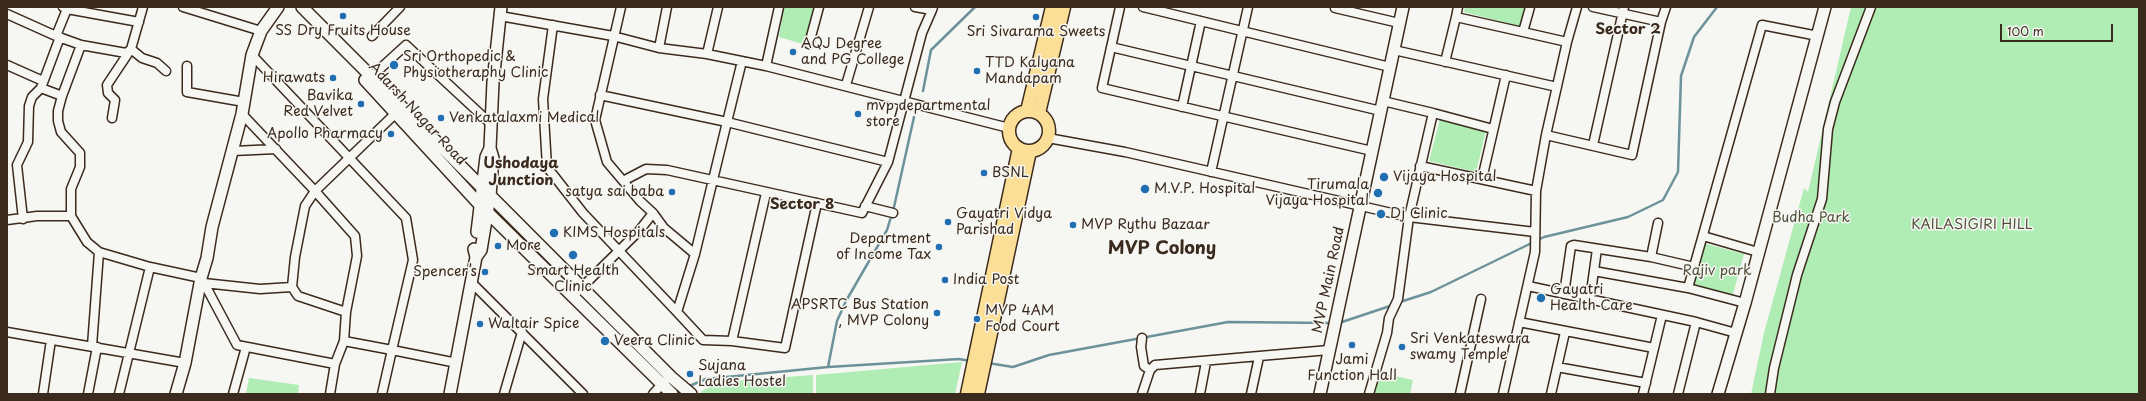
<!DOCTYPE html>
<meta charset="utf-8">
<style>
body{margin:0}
#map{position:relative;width:2146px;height:401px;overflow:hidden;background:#f6f6f2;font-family:"Playpen Sans",sans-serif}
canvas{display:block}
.frame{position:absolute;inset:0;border:8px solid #3b2a1e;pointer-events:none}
.scale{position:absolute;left:2000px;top:24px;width:113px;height:18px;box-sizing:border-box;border:2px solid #3b2a1e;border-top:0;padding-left:5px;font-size:12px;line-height:14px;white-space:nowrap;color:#3b2a1e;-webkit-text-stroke:3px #f6f6f2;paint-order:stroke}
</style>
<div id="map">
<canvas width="2146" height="401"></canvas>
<div class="frame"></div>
<div class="scale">100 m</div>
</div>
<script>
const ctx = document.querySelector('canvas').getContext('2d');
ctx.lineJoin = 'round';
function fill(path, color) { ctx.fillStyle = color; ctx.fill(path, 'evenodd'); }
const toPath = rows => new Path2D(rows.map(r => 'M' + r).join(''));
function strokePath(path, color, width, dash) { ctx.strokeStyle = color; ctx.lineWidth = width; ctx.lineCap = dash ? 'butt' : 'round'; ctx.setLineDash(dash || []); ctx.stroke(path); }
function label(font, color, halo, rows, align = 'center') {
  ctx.font = font + ' "Playpen Sans",sans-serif'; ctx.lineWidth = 3; ctx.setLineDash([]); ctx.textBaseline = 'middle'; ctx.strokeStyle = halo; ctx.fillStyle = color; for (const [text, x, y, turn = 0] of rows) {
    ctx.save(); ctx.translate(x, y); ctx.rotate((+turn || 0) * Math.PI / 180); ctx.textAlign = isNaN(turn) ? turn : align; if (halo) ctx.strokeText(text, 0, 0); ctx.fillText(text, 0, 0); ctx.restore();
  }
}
const green = toPath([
 [784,7,817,7,806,45,779,37],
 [1465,7,1527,7,1522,27,1464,12],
 [1851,7,2139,7,2139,394,1751,394,1764,333,1804,188,1808,192],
 [1440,119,1486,131,1476,172,1429,161],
 [1703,243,1744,254,1732,298,1691,287],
 [962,362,955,394,816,394,816,375],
 [1376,372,1413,380,1410,394,1371,394],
 [813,375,813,394,703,394,700,392,719,382],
 [249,378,299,385,298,394,246,394]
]);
const stream = toPath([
 [923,91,931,50,975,7],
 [1400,302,1431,292,1544,237,1628,217,1663,200,1678,172,1681,76,1694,37,1717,7],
 [1339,323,1393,305],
 [988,363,1013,367,1049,355,1228,322,1332,323],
 [828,367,837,321,846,301,887,230,894,207,914,117],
 [687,387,706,379,828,367,959,359,970,361]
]);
const street = toPath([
 [183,7,261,31],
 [621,7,595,120,607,162,640,201,653,213,664,228,695,254],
 [915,7,932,10,933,7],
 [1120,7,1102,88,1372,151],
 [1143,7,1390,67],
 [1335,8,1399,23],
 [67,9,139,22],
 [7,14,56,36,81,45,126,53,131,49,143,7],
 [500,16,613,36,659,48,707,54,766,66,1009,128],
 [1456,17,1458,7],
 [1661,22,1666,7],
 [553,25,543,99,547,167,583,213,677,312],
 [1523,32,1567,42],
 [56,36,67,9,63,7],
 [372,36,400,7],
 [809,44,819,7],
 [81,45,62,96,58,111,58,121,61,132,80,153,80,167,71,189,71,216,87,242,99,252,150,267,201,278,204,283,260,289,292,287],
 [1111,47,1381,111],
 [659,48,667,7],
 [1394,50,1557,87],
 [707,54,718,7],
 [252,55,406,218,413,260,392,350,344,341],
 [742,61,727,122,888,162],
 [1445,62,1456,17,1523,32,1530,7],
 [7,65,43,81],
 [187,66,187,92,244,102],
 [766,66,779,7],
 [372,76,406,45,490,123],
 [846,85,869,7],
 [41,88,62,96],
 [600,95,727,122,695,254,677,312,703,340,732,341,766,193],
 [1182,107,1201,21],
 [1433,113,1493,129],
 [242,114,315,191,396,113],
 [112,118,115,100,108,93,107,85,131,49,142,58,157,63,166,71],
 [1546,135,1632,155,1661,22,1593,7],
 [1048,138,1125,152,1409,217,1433,113,1383,101],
 [1593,145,1624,7],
 [233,151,276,149],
 [1420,166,1536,191],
 [1211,172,1248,7],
 [1482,179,1506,75],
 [623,181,646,169,667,170,862,213,888,162,922,33,932,10],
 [865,206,893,213],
 [23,219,17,165,28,142,29,106,32,97,41,88,60,37],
 [7,220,37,216,71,216],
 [1703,236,1758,252],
 [1651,257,1694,267],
 [1594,271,1688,288,1745,303],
 [471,282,583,394],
 [204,283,237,345,335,364],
 [1528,286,1696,322,1736,333],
 [1688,288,1762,25,1818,36],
 [1564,294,1571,246,1574,245,1651,257,1658,223],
 [572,297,639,231,653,213],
 [1590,299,1597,249],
 [1519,322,1654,348],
 [7,332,185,363],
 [1142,338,1141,347,1144,366,1150,370],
 [732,341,785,348,817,203],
 [92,346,99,252],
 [1557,367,1646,383],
 [43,394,51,340],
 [88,394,97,347],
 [119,394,150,267],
 [233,394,246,347],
 [330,394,335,364,344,341,346,312,298,296,292,287,295,257,305,206,315,191,355,236,357,256,346,312],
 [382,394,392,350,457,363],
 [504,394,522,332],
 [653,394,665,381],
 [1142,394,1150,370,1155,365,1329,350],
 [1200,394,1206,362],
 [1251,394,1259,357],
 [1369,394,1387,333,1389,318,1398,299,1409,217,1535,232],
 [1460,394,1481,299],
 [1503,394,1535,252,1536,191,1546,135,1567,42,1577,7],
 [1551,394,1565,332],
 [1643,394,1662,315],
 [1678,394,1696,322],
 [1770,394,1774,368,1797,275,1822,199,1828,129,1835,102,1871,7]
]);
const secondary = toPath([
 [302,7,671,377,691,394],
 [365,80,480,205,672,394],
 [477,232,486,157,490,148],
 [476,257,481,250,490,196,493,158,490,148,493,82,501,7],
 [176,394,185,363,201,278,207,258,212,227,242,114,252,55,261,31,278,7],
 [450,394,476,257,474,249],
 [1320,394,1403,7],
 [1718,394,1745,303,1825,7]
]);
const primary = toPath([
 '1009 131a20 20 0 1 1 40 0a20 20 0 1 1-40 0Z',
 [1027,111,1052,7],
 [1039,113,1064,7],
 [967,394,1019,148],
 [978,394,1030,151]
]);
const markers = [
 [343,16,4,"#1f6fb2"],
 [1036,17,4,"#1f6fb2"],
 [793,52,4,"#1f6fb2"],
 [394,65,5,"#1f6fb2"],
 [977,71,4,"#1f6fb2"],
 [333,78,4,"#1f6fb2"],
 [361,104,4,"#1f6fb2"],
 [858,114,4,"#1f6fb2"],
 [441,118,4,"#1f6fb2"],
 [391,134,4,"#1f6fb2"],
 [984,173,4,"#1f6fb2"],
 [1384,177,5,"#1f6fb2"],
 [1145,189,5,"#1f6fb2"],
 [672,192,4,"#1f6fb2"],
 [1378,193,5,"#1f6fb2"],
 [1381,214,5,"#1f6fb2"],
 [948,222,4,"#1f6fb2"],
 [1073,225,4,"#1f6fb2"],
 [554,233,5,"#1f6fb2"],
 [498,246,4,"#1f6fb2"],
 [939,247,4,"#1f6fb2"],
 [573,255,5,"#1f6fb2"],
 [485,272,4,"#1f6fb2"],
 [945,280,4,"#1f6fb2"],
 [1541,298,5,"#1f6fb2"],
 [937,313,4,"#1f6fb2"],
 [977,319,4,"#1f6fb2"],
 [480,324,4,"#1f6fb2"],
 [605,341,5,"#1f6fb2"],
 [1352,345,4,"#1f6fb2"],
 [1402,347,4,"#1f6fb2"],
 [690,374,4,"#1f6fb2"]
];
const poiNames = [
 ["SS Dry Fruits House",343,31,"center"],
 ["Sri Sivarama Sweets",1036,32,"center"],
 ["AQJ Degree",801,44],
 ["and PG College",801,60],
 ["Sri Orthopedic &",403,57],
 ["Physiotheraphy Clinic",403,73],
 ["TTD Kalyana",985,63],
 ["Mandapam",985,79],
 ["Hirawats",325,78,"right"],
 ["Bavika",353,96,"right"],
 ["Red Velvet",353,112,"right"],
 ["mvp departmental",866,106],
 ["store",866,122],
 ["Venkatalaxmi Medical",449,118],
 ["Apollo Pharmacy",383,134,"right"],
 ["BSNL",992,173],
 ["Vijaya Hospital",1393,177],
 ["Tirumala",1369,185,"right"],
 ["Vijaya Hospital",1369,201,"right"],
 ["M.V.P. Hospital",1154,189],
 ["satya sai baba",664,192,"right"],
 ["Gayatri Vidya",956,214],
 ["Parishad",956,230],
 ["Dj Clinic",1390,214],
 ["MVP Rythu Bazaar",1081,225],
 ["KIMS Hospitals",563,233],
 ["Department",931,239,"right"],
 ["of Income Tax",931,255,"right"],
 ["More",506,246],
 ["Smart Health",573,271,"center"],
 ["Clinic",573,287,"center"],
 ["Spencer’s",477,272,"right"],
 ["India Post",953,280],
 ["Gayatri",1550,290],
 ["Health Care",1550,306],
 ["APSRTC Bus Station",929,305,"right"],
 [", MVP Colony",929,321,"right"],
 ["MVP 4AM",985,311],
 ["Food Court",985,327],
 ["Waltair Spice",488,324],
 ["Sri Venkateswara",1410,339],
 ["swamy Temple",1410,355],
 ["Veera Clinic",614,341],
 ["Jami",1352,360,"center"],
 ["Function Hall",1352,376,"center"],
 ["Sujana",698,366],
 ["Ladies Hostel",698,382]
];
const streetNames = [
 ["Adarsh Nagar Road",417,114,47],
 ["MVP Main Road",1329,280,-78]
];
const parkNames = [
 ["Budha Park",1811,218],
 ["KAILASIGIRI HILL",1972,225],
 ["Rajiv park",1717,271]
];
const neighbourhoodNames = [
 ["Sector 2",1628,30],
 ["Ushodaya",521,164],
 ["Junction",521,181],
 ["Sector 8",802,205]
];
const districtNames = [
 ["MVP Colony",1162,249]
];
fill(green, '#afedb4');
strokePath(stream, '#6c939a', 2.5);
strokePath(street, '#3b2a1e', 11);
strokePath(secondary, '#3b2a1e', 14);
strokePath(primary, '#3b2a1e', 15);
strokePath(street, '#f6f6f2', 8);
strokePath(secondary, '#f6f6f2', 11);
strokePath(primary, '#fbdf96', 12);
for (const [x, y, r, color] of markers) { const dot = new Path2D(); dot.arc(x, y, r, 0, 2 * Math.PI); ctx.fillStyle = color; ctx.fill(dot); strokePath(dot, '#f6f6f2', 1.5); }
label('14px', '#3b2a1e', '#f6f6f2', poiNames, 'left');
label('14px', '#3b2a1e', '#f6f6f2', streetNames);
label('14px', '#52513c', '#f6f6f2', parkNames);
label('bold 15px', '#3b2a1e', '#f6f6f2', neighbourhoodNames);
label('bold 18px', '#3b2a1e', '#f6f6f2', districtNames);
</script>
